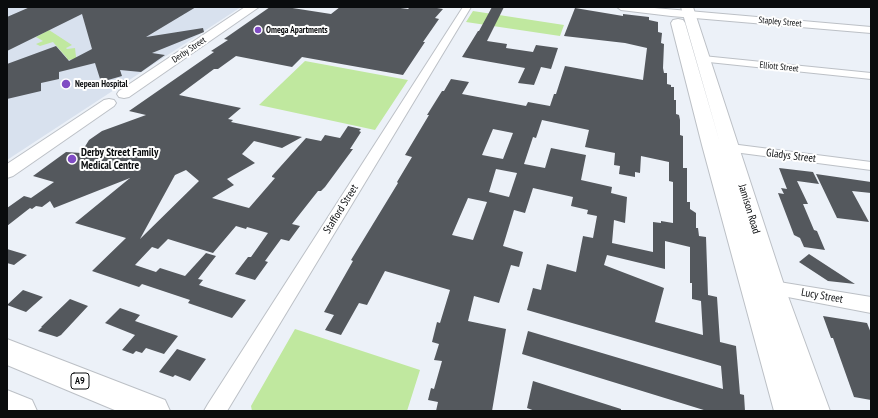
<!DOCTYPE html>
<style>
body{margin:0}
#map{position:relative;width:878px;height:418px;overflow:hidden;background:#ecf1f8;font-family:"PT Sans Narrow",sans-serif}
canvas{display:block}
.frame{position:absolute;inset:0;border:8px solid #0a0c0e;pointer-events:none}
</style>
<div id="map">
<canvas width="878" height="418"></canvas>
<div class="frame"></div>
</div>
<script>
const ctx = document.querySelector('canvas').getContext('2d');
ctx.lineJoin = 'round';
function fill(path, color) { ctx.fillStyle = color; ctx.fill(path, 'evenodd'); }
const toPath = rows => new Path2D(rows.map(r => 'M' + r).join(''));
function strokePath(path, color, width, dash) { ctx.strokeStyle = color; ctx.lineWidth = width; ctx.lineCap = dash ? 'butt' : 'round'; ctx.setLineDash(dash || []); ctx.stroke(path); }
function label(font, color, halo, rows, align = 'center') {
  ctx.font = font + ' "PT Sans Narrow",sans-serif'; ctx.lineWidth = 4; ctx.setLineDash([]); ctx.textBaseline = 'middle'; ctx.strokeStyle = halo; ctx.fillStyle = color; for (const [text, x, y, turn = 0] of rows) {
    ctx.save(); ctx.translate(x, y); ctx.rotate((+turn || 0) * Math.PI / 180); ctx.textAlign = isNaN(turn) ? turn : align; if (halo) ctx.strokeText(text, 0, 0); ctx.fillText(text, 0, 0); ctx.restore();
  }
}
const built = toPath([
 [7,7,241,7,7,160]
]);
const green = toPath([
 [473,11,564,25,560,36,466,22],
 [49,30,72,45,66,48,67,49,75,48,76,57,79,59,65,60,67,58,53,42,40,46,36,44,43,41,36,37],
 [305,61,408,80,375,130,259,105],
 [295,329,420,370,407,411,252,411,251,406]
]);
const building = toPath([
 [30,7,196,7,146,37,203,28,204,32,152,53,165,55,141,72,120,70,122,76,101,82,95,63,59,72,59,79,41,83,41,91,7,99,7,64,56,46,69,61,92,49,82,14,7,51,7,17],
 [270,7,286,7,331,14,340,7,393,7,408,9,410,7,431,7,443,9,435,18,439,19,423,42,425,42,403,75,302,57,292,67,236,56,218,69,214,69,179,95,241,108,228,119,233,120,231,122,302,137,282,148,254,141,242,154,255,163,227,179,234,185,212,198,249,208,275,178,272,177,272,176,306,138,321,141,325,135,340,138,348,126,361,129,359,131,361,132,350,149,353,149,325,187,321,191,318,191,292,224,300,226,289,241,281,239,265,261,268,262,255,280,235,274,248,257,251,257,268,233,247,227,246,229,236,226,213,253,168,239,158,249,152,247,135,265,156,272,160,268,185,276,206,253,216,256,198,279,203,280,199,285,246,300,232,318,188,303,190,300,142,284,139,287,92,271,126,238,75,223,130,178,54,208,50,201,42,207,36,206,32,209,30,208,7,226,7,208,24,196,31,198,54,182,33,176,66,152,81,153,89,140,102,131,146,115,129,111,214,52,211,51,228,40,224,39],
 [186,170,199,181,140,239,175,175],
 [492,7,504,7,487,41,507,44,506,48,533,52,536,45,558,48,551,69,541,67,534,85,518,83,525,68,462,57,478,31,479,31],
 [575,8,623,16,623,14,649,17,649,20,658,22,658,32,662,33,661,43,664,44,663,68,664,73,667,73,667,84,671,85,671,87,674,87,674,100,676,100,676,114,679,115,680,120,680,135,683,136,683,168,687,168,687,202,690,202,690,209,696,213,696,228,698,228,699,236,706,237,708,295,717,297,720,342,736,346,740,394,744,395,745,411,707,411,522,354,528,331,723,389,721,366,527,310,533,288,541,290,547,264,576,272,583,236,593,238,597,216,587,214,588,210,571,206,573,197,533,188,525,213,514,210,503,246,523,252,519,267,511,265,499,303,474,296,468,321,506,329,492,411,436,411,438,402,428,400,431,388,434,389,442,361,434,360,439,344,432,342,437,322,440,323,450,290,385,271,367,305,359,303,341,335,325,330,334,315,324,312,353,261,351,260,398,183,397,182,412,157,405,155,429,115,427,115,442,91,444,91,451,79,469,82,462,94,526,106,528,102,550,106,554,94,556,94,565,66,643,80,647,48,625,43,564,36],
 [542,120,589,130,585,147,615,153,614,165,620,166,619,174,635,177,635,172,640,173,641,156,669,162,669,181,673,182,673,223,661,221,661,223,653,222,653,252,612,243,614,220,625,223,627,197,611,193,612,187,581,180,586,155,551,148,545,168,524,164,533,137,536,138],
 [493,129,513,133,503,159,482,155],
 [496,169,517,173,509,197,489,192],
 [468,198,487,202,473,240,452,235],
 [665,241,690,247,690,283,692,283,692,299,701,301,703,335,655,322,664,288,604,265,607,255,665,269],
 [779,168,813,172,819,184,797,181,808,204,803,204,814,230,817,231,825,250,804,247,800,238,794,235,778,193,784,194,781,188,787,189],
 [816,174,871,182,871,193,852,191,869,222,837,218],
 [7,249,27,255,14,265,7,263],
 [809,254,855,284,828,281,799,262],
 [23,290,43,297,26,312,7,305],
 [70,299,88,306,61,335,57,337,38,331,42,327,41,327],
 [120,308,140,315,135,321,178,336,164,354,146,348,142,353,136,351,133,354,122,350,135,335,105,323],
 [823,316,867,323,871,333,871,400,854,397,833,338,831,338],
 [177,349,206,359,190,381,175,375,173,377,159,372],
 [533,381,621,409,621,411,535,411,527,408]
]);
const minor = toPath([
 [463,7,471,7,227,411,204,411,208,404,463,7],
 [617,7,643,7,871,27,871,33,671,16,621,10,617,7],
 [703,56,871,73,871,79,699,61,698,59,699,57,703,56],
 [731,144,871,162,871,170,726,151,724,148,726,145,731,144],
 [773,281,871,297,871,313,767,293,764,288,767,283,773,281]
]);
const tertiary = toPath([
 [245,7,259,7,129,97,124,98,119,97,117,94,119,91,245,7],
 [109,99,114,100,116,103,114,106,13,176,7,178,7,164,104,100,109,99]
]);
const secondary = toPath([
 [681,7,693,7,785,288,830,411,774,411,702,145,671,23,673,20,678,19,683,20,685,23,720,143,681,7]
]);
const trunk = toPath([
 [7,339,165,400,170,411,117,411,7,365,7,339],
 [7,390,32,400,37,411,7,411,7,390]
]);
const markers = [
 [258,30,4,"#804cc4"],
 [66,84,5,"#804cc4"],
 [72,159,5,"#804cc4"]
];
const farStreetnames = [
 ["Stapley Street",780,22,5],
 ["Derby Street",189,50,-34],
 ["Elliott Street",779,67,6]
];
const farPoinames = [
 ["Omega Apartments",266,30],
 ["Nepean Hospital",75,84]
];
const shields = [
 [80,381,18]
];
const shieldNames = [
 ["A9",80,381]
];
const poiNames = [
 ["Derby Street Family",81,153],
 ["Medical Centre",81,166]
];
const streetNames = [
 ["Gladys Street",791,156,7],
 ["Stafford Street",341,209,-58],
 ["Jamison Road",749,209,73],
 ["Lucy Street",822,296,10]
];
fill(built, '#d8e1ee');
fill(green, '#c0e89f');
fill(building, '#54585d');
strokePath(minor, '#bcc0c6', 2);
strokePath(tertiary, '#bcc0c6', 2);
strokePath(secondary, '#bcc0c6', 2);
strokePath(trunk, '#bcc0c6', 2);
fill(minor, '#fff');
fill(tertiary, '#fff');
fill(secondary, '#fff');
fill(trunk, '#fff');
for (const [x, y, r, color] of markers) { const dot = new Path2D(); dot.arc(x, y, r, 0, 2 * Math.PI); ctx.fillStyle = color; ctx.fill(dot); strokePath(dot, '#fff', 1.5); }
label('9px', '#0a0c0e', '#fff', farStreetnames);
label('bold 9px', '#0a0c0e', '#fff', farPoinames, 'left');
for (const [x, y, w] of shields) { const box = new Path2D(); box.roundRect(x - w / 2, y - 8, w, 16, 3); ctx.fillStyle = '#fff'; ctx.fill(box); strokePath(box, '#0a0c0e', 1); }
label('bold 10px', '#0a0c0e', null, shieldNames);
label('bold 11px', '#0a0c0e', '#fff', poiNames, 'left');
label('11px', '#0a0c0e', '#fff', streetNames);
</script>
